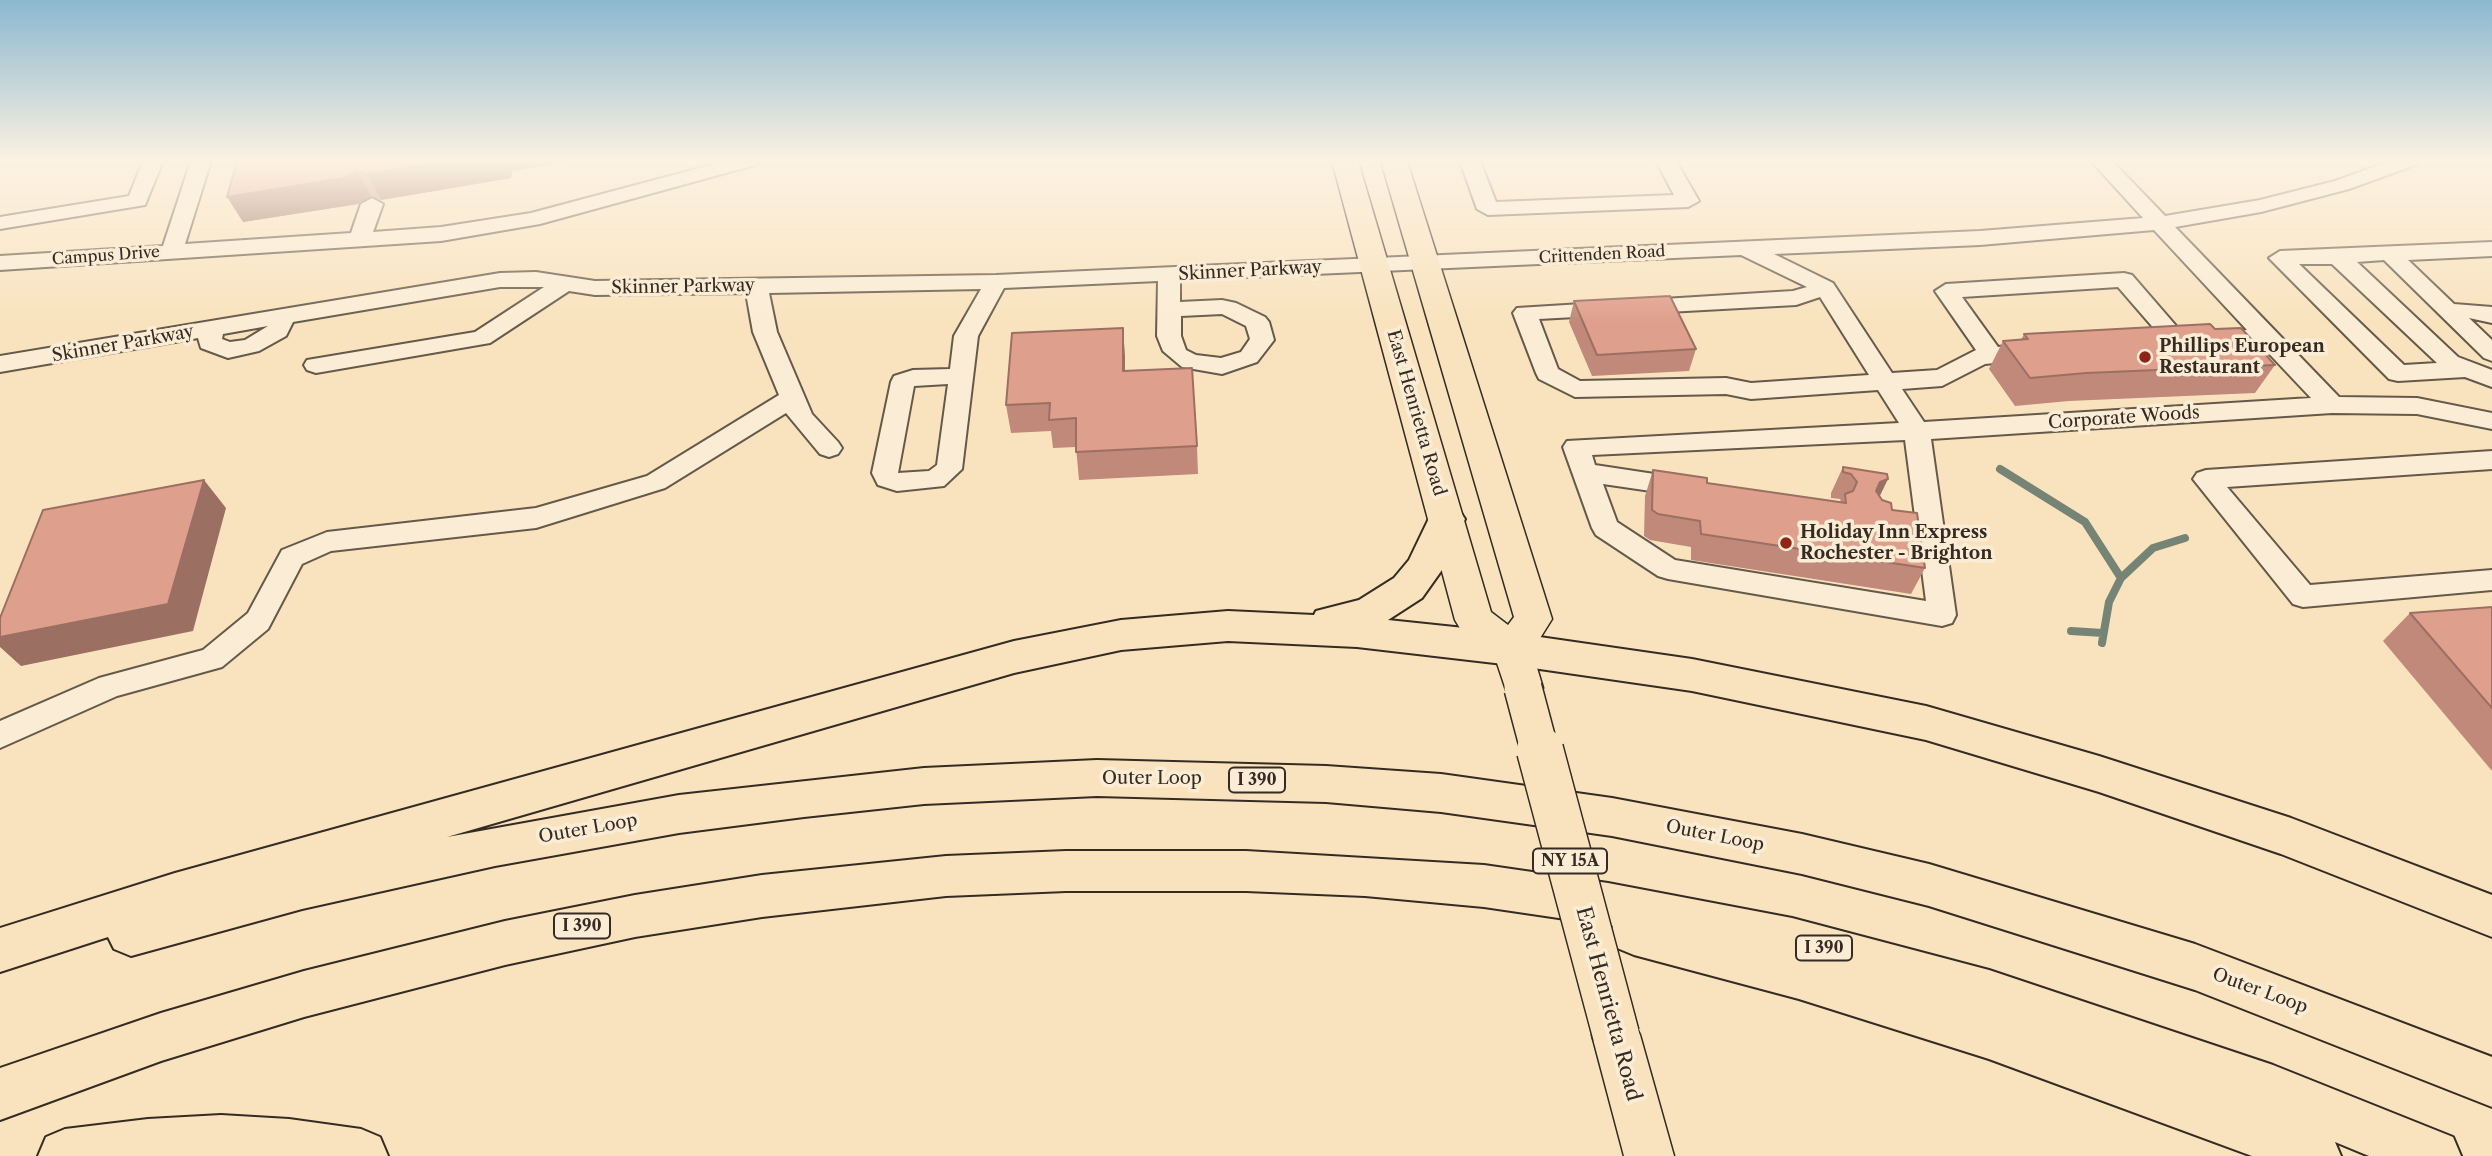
<!DOCTYPE html>
<style>
body{margin:0}
canvas{display:block;background:#f9e3be}
</style>
<canvas width="2492" height="1156"></canvas>
<script>
const ctx = document.querySelector('canvas').getContext('2d');
ctx.lineJoin = 'round';
const toPath = rows => new Path2D(rows.map(r => 'M' + r).join(''));
function strokePath(path, color, width, dash) { ctx.strokeStyle = color; ctx.lineWidth = width; ctx.lineCap = dash ? 'butt' : 'round'; ctx.setLineDash(dash || []); ctx.stroke(path); }
function fill(path, color) { ctx.fillStyle = color; ctx.fill(path, 'evenodd'); }
function label(font, color, halo, rows, align = 'center') {
  ctx.font = font + ' "Libre Caslon Text",serif'; ctx.lineWidth = 7; ctx.setLineDash([]); ctx.textBaseline = 'middle'; ctx.strokeStyle = halo; ctx.fillStyle = color; for (const [text, x, y, turn = 0] of rows) {
    ctx.save(); ctx.translate(x, y); ctx.rotate((+turn || 0) * Math.PI / 180); ctx.textAlign = isNaN(turn) ? turn : align; if (halo) ctx.strokeText(text, 0, 0); ctx.fillText(text, 0, 0); ctx.restore();
  }
}
const stream = toPath([
 [2000,469,2085,522,2121,578,2109,602,2102,643],
 [2121,578,2153,548,2185,538],
 [2071,631,2103,633]
]);
const minor = toPath([
 [143,161,163,161,145,205,0,229,0,217,129,196,143,161],
 [191,161,211,161,185,244,351,233,361,204,372,198,383,204,373,232,441,227,531,213,726,161,758,161,755,165,540,224,441,241,0,270,0,256,163,246,191,161],
 [1460,161,1480,161,1496,202,1674,195,1656,161,1676,161,1699,201,1688,207,1488,215,1477,209,1460,161],
 [2091,161,2112,161,2165,216,2260,200,2335,181,2390,161,2418,161,2415,165,2349,189,2261,212,2175,227,2339,397,2417,398,2492,413,2492,429,2417,414,2332,413,1931,439,1956,615,1952,623,1942,626,1668,579,1658,576,1596,535,1592,528,1563,447,1567,441,1899,423,1878,390,1751,399,1726,394,1575,397,1539,379,1536,373,1513,313,1517,308,1793,291,1807,287,1741,255,1180,280,1180,302,1222,300,1236,303,1265,317,1269,322,1274,340,1257,362,1222,374,1182,367,1163,351,1157,336,1158,281,1004,288,978,336,962,469,944,486,897,491,878,485,872,473,891,382,894,376,913,370,950,369,954,336,981,289,769,293,777,332,812,414,838,442,842,448,838,454,829,457,820,454,786,413,665,488,536,528,331,551,302,564,268,629,222,667,117,696,0,748,0,721,99,678,203,650,248,613,282,550,327,532,536,508,647,476,779,395,753,332,746,293,595,295,569,291,490,343,316,373,307,370,304,365,307,360,475,332,544,287,500,287,293,322,286,336,259,351,228,358,201,348,198,338,0,372,0,356,500,273,536,272,595,281,996,275,1980,231,2143,218,2091,161],
 [2154,230,2247,330,2203,334,2199,339,2203,344,2260,344,2311,398,1924,422,1902,389,1942,386,1985,364,2035,359,2043,356,2047,351,2043,346,2035,343,1998,347,1962,297,2118,287,2170,347,2186,347,2190,342,2132,275,2124,273,1946,284,1935,291,1976,350,1937,370,1892,373,1833,283,1774,254,1980,245,2154,230],
 [1820,297,1869,375,1751,383,1726,378,1580,381,1558,369,1539,319,1796,305,1820,297],
 [1222,314,1246,326,1250,339,1241,352,1221,358,1196,355,1186,350,1181,336,1181,316,1222,314],
 [268,326,245,340,230,342,222,339,223,334,268,326],
 [948,384,937,465,929,471,898,473,914,386,948,384],
 [1905,440,1926,601,1675,560,1617,522,1603,484,1685,496,1694,494,1698,487,1694,480,1595,465,1592,455,1905,440],
 [2492,242,2492,256,2408,260,2454,304,2492,307,2492,323,2469,318,2492,340,2492,361,2484,358,2384,260,2357,262,2458,357,2492,370,2492,387,2465,377,2398,381,2389,379,2269,258,2280,251,2492,242],
 [2299,264,2332,264,2437,363,2404,365,2299,264],
 [2492,451,2492,469,2227,487,2310,585,2492,570,2492,590,2303,607,2293,604,2193,479,2197,473,2206,470,2492,451]
]);
const major = toPath([
 [1332,161,1358,161,1491,612,1508,625,1514,617,1381,161,1407,161,1552,619,1532,651,1543,688,1537,699,1523,704,1509,699,1495,657,1461,630,1455,620,1332,161],
 [1616,1012,1633,1019,1640,1035,1674,1156,1624,1156,1592,1035,1599,1019,1616,1012]
]);
const highway = toPath([
 [1446,506,1459,510,1465,519,1444,567,1422,598,1388,620,1512,633,1692,659,1926,706,2099,756,2291,818,2492,895,2492,937,2281,854,2099,792,1926,740,1692,691,1512,665,1357,647,1228,641,1121,650,1014,673,447,837,679,795,924,768,1097,760,1326,766,1441,774,1612,798,1802,834,1929,864,2195,944,2492,1057,2492,1107,2195,990,1929,906,1802,874,1612,836,1441,812,1326,802,1097,796,924,804,804,817,679,833,495,866,302,909,131,956,114,949,108,937,0,972,0,928,175,873,1014,641,1121,620,1228,611,1314,615,1316,611,1359,600,1394,578,1409,560,1433,510,1446,506],
 [1066,851,1246,851,1484,865,1608,883,1792,918,1989,970,2273,1065,2453,1137,2461,1156,2369,1156,2335,1142,2341,1156,2252,1156,1989,1059,1799,999,1634,955,1617,948,1610,933,1613,926,1484,907,1365,896,1246,891,1066,891,946,896,762,917,635,937,505,965,304,1017,161,1061,0,1120,0,1068,161,1013,304,971,505,921,635,895,762,875,946,856,1066,851],
 [221,1115,289,1119,361,1129,380,1137,388,1156,38,1156,46,1137,65,1129,148,1119,221,1115]
]);
const majorBridgeFar1 = toPath([
 [1523,688,1540,752]
]);
const majorBridge = toPath([
 [1540,750,1616,1035]
]);
const wall = toPath([
 [237,161,512,171,511,178,381,200,371,196,358,204,243,222],
 [1574,301,1696,349,1689,371,1592,376,1569,322],
 [1123,328,1125,371,1197,446,1198,474,1079,480,1076,447,1053,448,1051,431,1011,433,1006,405],
 [2215,329,2275,365,2255,393,2069,401,2015,406,1989,369,2003,341,2021,340,2024,334],
 [1843,467,1879,496,1892,510,1925,568,1911,594,1691,560,1691,547,1650,540,1644,536,1645,496,1653,470,1707,483,1841,502,1840,499,1831,498,1831,493],
 [2492,607,2492,771,2383,641,2410,613]
]);
const shadedWall = toPath([
 [450,161,573,161,512,171,511,178,381,200,367,174],
 [357,170,371,196,358,204,243,222,227,197],
 [1123,328,1125,356,1125,399,1123,371],
 [1888,479,1876,504,1868,508,1880,482],
 [204,480,226,508,193,631,21,666,0,647,0,637]
]);
const building = toPath([
 [237,161,450,161,367,174,357,170,344,178,227,197,237,161],
 [1670,296,1696,349,1597,355,1574,301,1670,296],
 [2210,324,2215,329,2241,328,2275,365,2086,373,2030,378,2003,341,2028,339,2024,334,2210,324],
 [1123,328,1123,371,1192,368,1197,446,1076,452,1076,418,1049,420,1050,403,1006,405,1012,333,1123,328],
 [1843,467,1887,474,1888,479,1880,482,1876,491,1882,500,1891,503,1892,510,1917,513,1925,568,1701,534,1700,521,1658,514,1652,510,1653,470,1707,478,1707,483,1846,503,1845,494,1853,491,1857,482,1851,474,1843,472,1843,467],
 [204,480,168,604,0,637,0,618,43,510,204,480],
 [2492,607,2492,708,2410,613,2492,607]
]);
const markers = [
 [2145,357,7,"#8f2418"],
 [1786,543,7,"#8f2418"]
];
const farStreetnames = [
 ["Crittenden Road",1602,255,-3],
 ["Campus Drive",106,256,-4]
];
const shields = [
 [1257,780,56],
 [1570,861,74],
 [582,926,56],
 [1824,948,56]
];
const shieldNames = [
 ["I 390",1257,780],
 ["NY 15A",1570,861],
 ["I 390",582,926],
 ["I 390",1824,948]
];
const streetNames = [
 ["Skinner Parkway",1250,271,-3],
 ["Skinner Parkway",683,287,-1],
 ["Skinner Parkway",123,344,-10],
 ["East Henrietta Road",1416,413,74],
 ["Corporate Woods",2124,418,-4],
 ["Outer Loop",1152,779],
 ["Outer Loop",588,829,-10],
 ["Outer Loop",1715,836,11],
 ["Outer Loop",2260,991,20]
];
const poiNames = [
 ["Phillips European",2159,347],
 ["Restaurant",2159,368],
 ["Holiday Inn Express",1800,533],
 ["Rochester - Brighton",1800,554]
];
const nearStreetnames = [
 ["East Henrietta Road",1608,1004,75]
];
strokePath(stream, '#758475', 8);
strokePath(minor, '#66594a', 4);
strokePath(major, '#352b23', 3);
strokePath(highway, '#352b23', 4);
fill(minor, '#fbedd5');
fill(major, '#f9e3be');
fill(highway, '#f9e3be');
strokePath(majorBridgeFar1, '#352b23', 40, []);
strokePath(majorBridge, '#352b23', 49, []);
strokePath(majorBridgeFar1, '#f9e3be', 37);
strokePath(majorBridge, '#f9e3be', 46);
fill(wall, '#c08979');
fill(shadedWall, '#9c6f63');
fill(building, '#df9f8d');
strokePath(building, '#9c6f63', 2);
const sky = ctx.createLinearGradient(0, 0, 0, 323);
sky.addColorStop(0, '#8bb8d0');
sky.addColorStop(0.5, '#fcf2e2');
sky.addColorStop(1, '#fcf2e200');
ctx.fillStyle = sky;
ctx.fillRect(0, 0, 2492, 323);
for (const [x, y, r, color] of markers) { const dot = new Path2D(); dot.arc(x, y, r, 0, 2 * Math.PI); ctx.fillStyle = color; ctx.fill(dot); strokePath(dot, '#fbedd5', 2.5); }
label('16px', '#352b23', '#fbedd5', farStreetnames);
for (const [x, y, w] of shields) { const box = new Path2D(); box.roundRect(x - w / 2, y - 12.5, w, 25, 5); ctx.fillStyle = '#fbedd5'; ctx.fill(box); strokePath(box, '#352b23', 2); }
label('bold 16px', '#352b23', null, shieldNames);
label('18px', '#352b23', '#fbedd5', streetNames);
label('bold 18px', '#352b23', '#fbedd5', poiNames, 'left');
label('21px', '#352b23', '#fbedd5', nearStreetnames);
</script>
